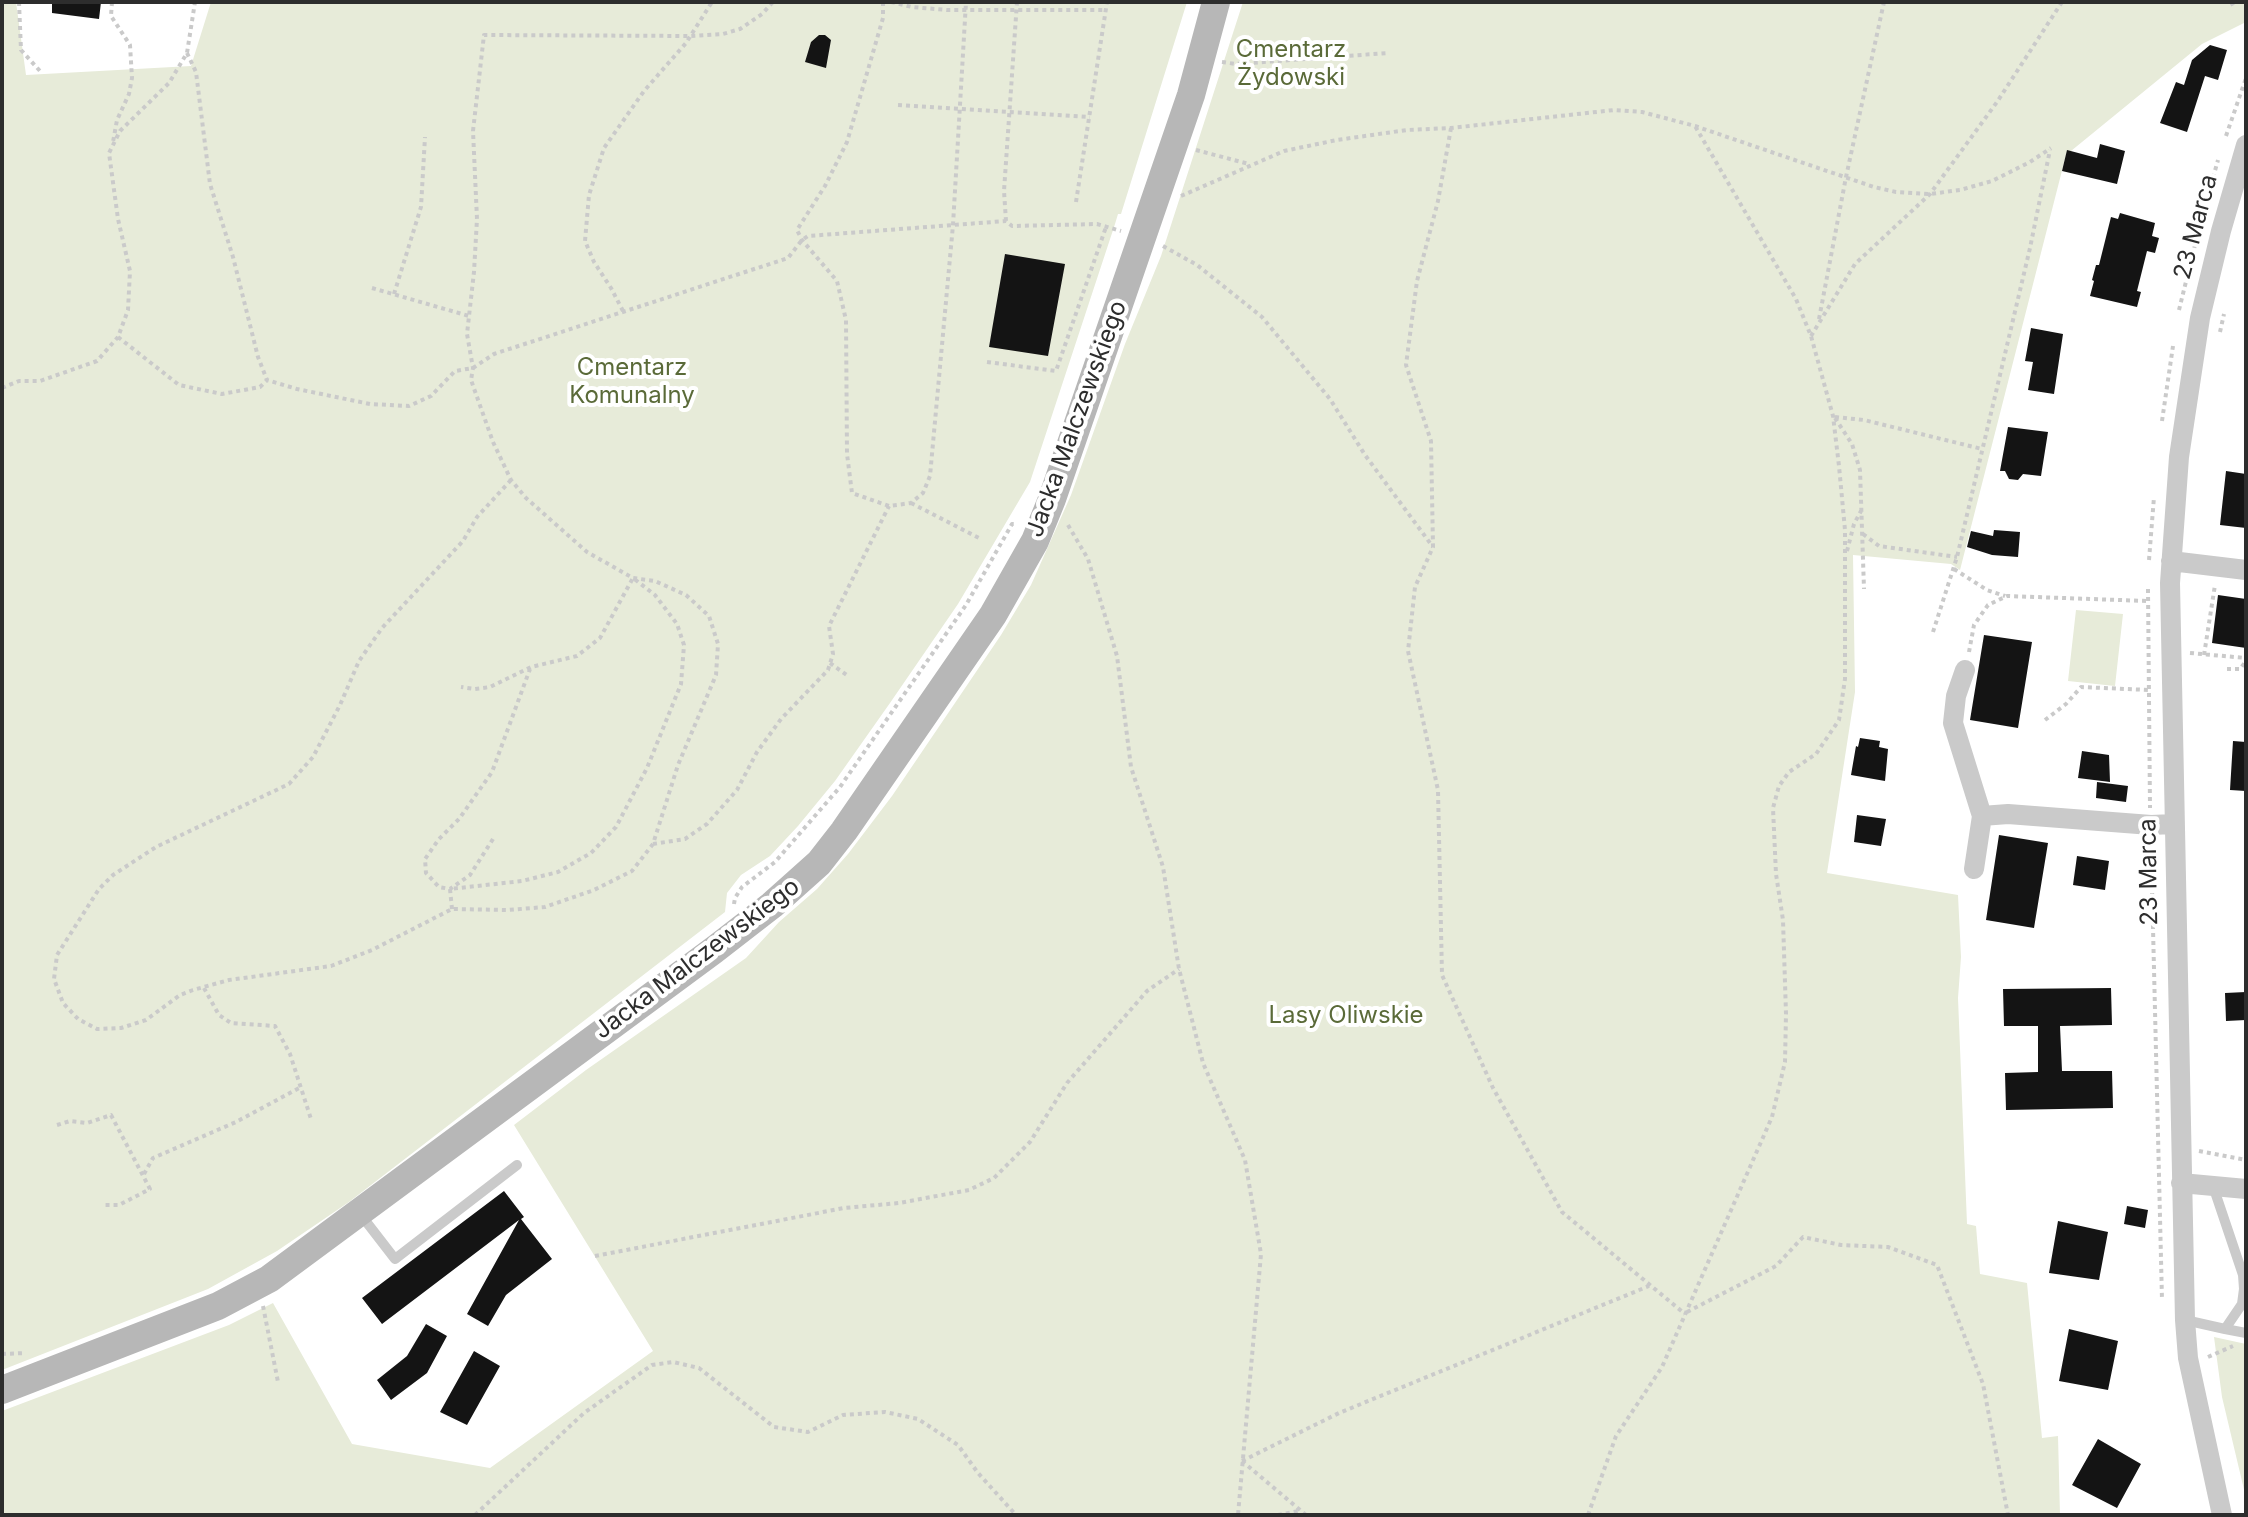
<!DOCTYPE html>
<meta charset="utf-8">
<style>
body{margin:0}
#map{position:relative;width:2248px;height:1517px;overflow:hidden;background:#fff;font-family:Inter,sans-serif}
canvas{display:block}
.frame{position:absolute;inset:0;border:4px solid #2d2d2d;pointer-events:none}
</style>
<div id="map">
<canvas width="2248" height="1517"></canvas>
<div class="frame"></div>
</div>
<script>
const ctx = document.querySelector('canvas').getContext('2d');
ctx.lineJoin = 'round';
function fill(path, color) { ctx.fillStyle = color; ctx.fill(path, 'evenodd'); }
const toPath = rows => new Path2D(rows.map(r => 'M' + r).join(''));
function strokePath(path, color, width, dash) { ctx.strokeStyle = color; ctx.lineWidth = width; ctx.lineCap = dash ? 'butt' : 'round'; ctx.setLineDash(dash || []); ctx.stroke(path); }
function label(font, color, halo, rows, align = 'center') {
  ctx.font = font + ' Inter,sans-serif'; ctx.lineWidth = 8; ctx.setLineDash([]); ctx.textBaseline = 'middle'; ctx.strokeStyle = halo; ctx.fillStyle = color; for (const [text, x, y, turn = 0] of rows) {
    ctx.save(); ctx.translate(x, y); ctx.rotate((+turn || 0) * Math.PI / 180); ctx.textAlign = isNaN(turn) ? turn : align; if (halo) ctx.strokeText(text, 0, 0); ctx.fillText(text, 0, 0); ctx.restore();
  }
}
const green = toPath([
 [2,2,16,2,26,75,191,66,211,2,1187,2,1121,214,1118,214,1115,224,1030,482,958,604,890,703,835,781,798,826,770,856,741,875,727,893,725,912,349,1202,277,1251,208,1289,2,1370],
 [1243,2,2246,2,2246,22,2202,44,2071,151,2067,151,1960,570,1951,564,1853,555,1855,692,1827,873,1958,895,1961,957,1958,998,1967,1224,1976,1226,1980,1274,2027,1283,2042,1438,2058,1436,2060,1515,2,1515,2,1411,229,1325,273,1303,352,1444,490,1468,653,1351,514,1125,586,1070,746,958,779,922,817,889,848,854,892,796,1001,635,1031,585,1071,495,1125,344,1161,256],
 [2076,610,2123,614,2115,686,2068,681],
 [2214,1337,2246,1344,2246,1498,2222,1397]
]);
const building = toPath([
 [52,2,101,2,99,19,52,13],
 [819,35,825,35,831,40,826,68,805,62,811,42],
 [2210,45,2227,50,2218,80,2205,76,2187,132,2160,123,2176,82,2184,85,2192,60],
 [2100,144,2125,151,2117,184,2062,171,2067,150,2097,158],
 [2120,213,2155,223,2152,236,2159,238,2155,253,2147,251,2137,291,2141,292,2137,307,2090,296,2094,281,2092,280,2096,265,2099,265,2111,217,2118,219],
 [1005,254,1065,264,1048,356,989,347],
 [2031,328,2063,334,2054,394,2028,390,2033,362,2025,361],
 [2008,427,2048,432,2041,476,2023,474,2018,480,2009,479,2005,471,2000,471],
 [2226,471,2246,474,2246,528,2220,525],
 [1994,530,2020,532,2018,557,1992,555,1967,547,1971,531,1993,536],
 [2218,595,2246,599,2246,648,2212,643],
 [1984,635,2032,642,2018,728,1970,720],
 [1860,738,1880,741,1879,747,1888,749,1885,781,1851,775,1856,746,1858,747],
 [2233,741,2246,742,2246,791,2230,790],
 [2082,751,2109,755,2110,782,2078,778],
 [2097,782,2128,786,2126,802,2096,798],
 [1857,815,1886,819,1881,846,1854,842],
 [1999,835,2048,843,2034,928,1986,920],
 [2077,856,2109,861,2105,890,2073,885],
 [2111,988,2112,1025,2060,1026,2062,1071,2112,1071,2113,1108,2006,1110,2005,1073,2038,1072,2038,1026,2004,1026,2003,989],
 [2246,992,2246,1020,2226,1021,2225,993],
 [504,1191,524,1217,521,1219,552,1259,506,1295,488,1326,467,1314,519,1220,382,1324,362,1298],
 [2127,1206,2148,1210,2145,1228,2124,1224],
 [2058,1221,2108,1232,2099,1280,2049,1273],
 [426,1324,447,1336,427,1373,391,1400,377,1380,407,1356],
 [2069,1329,2118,1341,2108,1390,2059,1381],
 [474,1351,500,1366,467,1425,440,1412],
 [2098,1439,2141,1464,2117,1508,2072,1485]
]);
const path = toPath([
 [19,2,21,50,40,71],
 [112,2,111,16,130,45,132,78,129,94,117,120,113,142],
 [883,2,883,18,847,142,825,186,797,230,802,240,837,281,846,320,847,454,852,493,889,506,911,503,923,493,930,476,953,225,966,2],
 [891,2,912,7,947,10,1106,10],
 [2231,2,2234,7],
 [187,53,196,72,210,184,233,257,258,357,267,380,297,389,370,404,409,406,431,396,455,371,473,368,494,354,788,258,802,240,808,236,1006,221,1012,226,1097,224,1121,231],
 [1222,62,1236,64,1388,53],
 [898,105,1090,117],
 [1451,128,1438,201,1417,281,1406,365,1431,441,1433,547,1415,587,1408,651,1438,790,1442,975,1493,1088,1562,1212,1685,1314],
 [2226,136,2246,78],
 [1196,150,1249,164],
 [1181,196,1284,151,1337,140,1407,130,1451,128,1614,110,1642,112,1695,126,1874,187,1896,192,1930,194,1960,190,1992,181,2030,162,2051,148],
 [1076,202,1107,2],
 [1006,221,1004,191,1017,2],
 [2200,224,2218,160],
 [1163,246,1197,265,1262,317,1330,399,1365,455,1433,547],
 [372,288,469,316],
 [394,294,421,207,425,137],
 [2179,310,2197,237],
 [623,311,611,288,594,262,585,241,589,195,604,148,644,91,686,43,712,2],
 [1819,319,1846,177,1884,2],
 [2220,332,2224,314],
 [1811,336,1855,264,1930,194,1997,102,2062,2],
 [118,337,179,385,222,394,260,387,267,380],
 [987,362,1056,371,1106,227],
 [2,388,19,381,40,381,97,361,118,337,128,310,130,271,118,219,109,153,120,131,169,83,187,53,195,2],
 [1835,417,1864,420,1982,449],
 [1835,418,1852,444,1860,470,1864,589],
 [2162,421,2173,346],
 [511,480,477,517,463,541,382,628,359,661,340,705,313,757,289,784,156,847,113,875,99,889,57,955,54,979,63,1003,78,1019,97,1029,121,1028,146,1020,180,995,193,990,229,980,331,966,372,950,452,909,508,910,545,907,594,890,632,871,653,844,678,765,716,675,718,644,709,616,686,595,655,581,633,578,587,552,526,498,511,480,493,442,471,380,473,368,467,334,474,272,477,219,473,131,484,35,690,36,723,34,740,29,762,14,773,2],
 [911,503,981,539],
 [1068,525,1088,559,1117,656,1131,767,1163,867,1179,969,1203,1063,1245,1160,1261,1254,1238,1515],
 [1863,534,1879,546,1957,557],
 [1847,551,1854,524,1861,511],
 [2149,560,2154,497],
 [1954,569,1987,590,2005,596],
 [2148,589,2150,808],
 [1933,632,1957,557,2030,248,2050,150],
 [1969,652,1974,625,1988,605,2007,596,2147,601],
 [2190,653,2246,658],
 [2204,655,2215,585],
 [830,663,848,676],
 [2227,669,2240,669,2246,661],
 [2045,720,2066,704,2081,687,2149,690],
 [493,839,470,875,450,889,439,887,426,873,425,859,439,839,459,819,492,772,530,669],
 [653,844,685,839,707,824,737,790,757,752,781,719,828,670,833,654,829,626,889,506],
 [2151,845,2162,1300],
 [734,904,735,898,742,887,775,862,840,787,966,605,1012,524,1017,524],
 [452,909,450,889,522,881,558,872,591,853,616,827,647,768,681,684,684,645,677,624,655,595,633,578,600,638,577,656,531,667,490,687,475,689,461,687],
 [204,988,219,1015,231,1023,275,1026,290,1054,311,1119],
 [57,1125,70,1121,87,1123,111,1115,150,1189,119,1205,102,1205],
 [2199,1151,2246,1160],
 [144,1174,153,1158,236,1122,301,1087],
 [595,1256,844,1208,899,1203,969,1190,994,1178,1030,1142,1067,1083,1147,991,1179,969],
 [263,1306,278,1382],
 [1687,1312,1776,1266,1803,1237,1841,1245,1888,1247,1937,1265,1983,1384,2008,1515],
 [2,1354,26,1353],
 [2208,1357,2233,1346],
 [1242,1461,1339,1413,1649,1286],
 [1242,1461,1306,1515],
 [475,1515,584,1413,652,1365,673,1362,699,1368,774,1427,808,1432,843,1415,885,1412,918,1419,958,1445,978,1473,1016,1515],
 [1278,1515,1299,1511],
 [1588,1515,1616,1436,1662,1367,1772,1117,1785,1062,1786,1014,1783,920,1776,874,1773,808,1779,786,1789,772,1816,754,1839,720,1845,679,1845,530,1839,466,1833,416,1811,336,1796,299,1695,126]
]);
const lane = toPath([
 [361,1215,395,1259,517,1165],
 [2185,1320,2225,1329,2242,1304,2244,1289,2243,1275,2213,1186],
 [2225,1329,2246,1333]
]);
const street = toPath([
 [2171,561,2246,570],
 [1965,670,1956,696,1953,723,1982,816],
 [1974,869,1982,816,2008,814,2151,825,2174,824],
 [2181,1183,2246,1189],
 [2222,1515,2188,1358,2185,1320,2170,583,2179,457,2200,318,2221,231,2246,145]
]);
const secondary = toPath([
 [2,1390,218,1306,269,1279,714,950,772,905,819,863,844,831,993,615,1035,541,1052,499,1191,95,1216,2]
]);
const parkNames = [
 ["Cmentarz",1291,50],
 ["Żydowski",1291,78],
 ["Cmentarz",632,368],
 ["Komunalny",632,396],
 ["Lasy Oliwskie",1346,1016]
];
const streetNames = [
 ["23 Marca",2196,227,-75],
 ["Jacka Malczewskiego",1077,419,-70],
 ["23 Marca",2149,872,-91],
 ["Jacka Malczewskiego",697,959,-37]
];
fill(green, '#e7ebd9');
fill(building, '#141414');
strokePath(path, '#cacaca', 4, [4, 4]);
strokePath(lane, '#cacaca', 10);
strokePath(street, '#cacaca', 20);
strokePath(secondary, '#b7b7b7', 28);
label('24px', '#5a6a38', '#fff', parkNames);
label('24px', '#2d2d2d', '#fff', streetNames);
</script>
